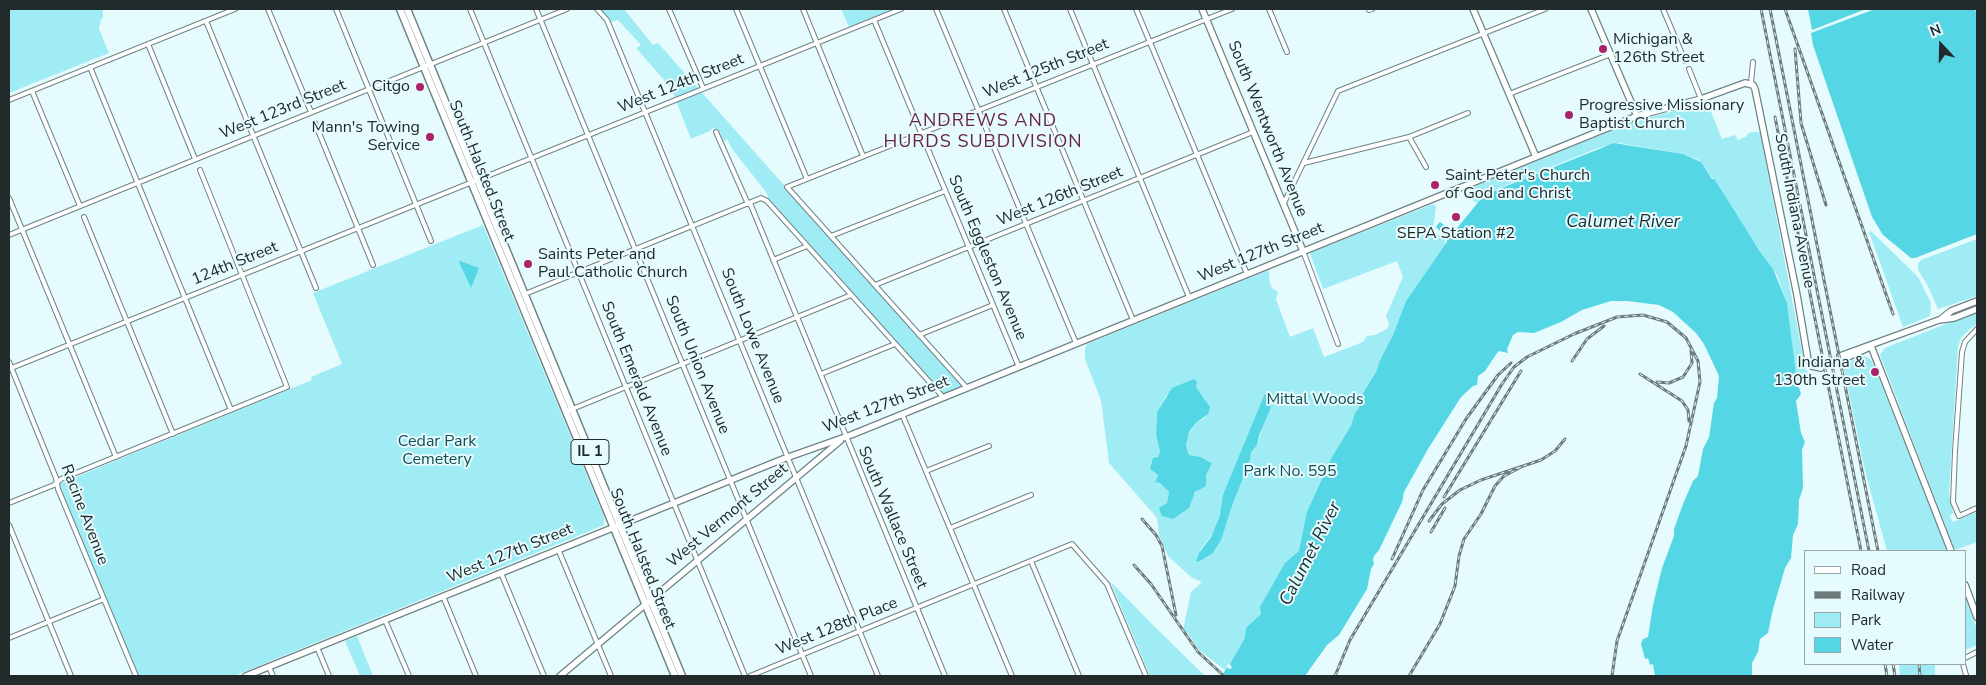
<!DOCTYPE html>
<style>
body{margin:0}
#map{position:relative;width:1986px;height:685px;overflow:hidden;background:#e5fbfe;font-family:"Nunito Sans",sans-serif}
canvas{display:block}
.frame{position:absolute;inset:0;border:10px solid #222a2b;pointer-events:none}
.legend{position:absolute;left:1804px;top:550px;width:162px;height:115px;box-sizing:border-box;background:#e5fbfe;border:1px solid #97a7aa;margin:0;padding:6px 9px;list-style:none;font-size:15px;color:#222a2b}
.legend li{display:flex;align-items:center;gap:10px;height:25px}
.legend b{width:25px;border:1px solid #97a7aa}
.north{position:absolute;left:1916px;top:20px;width:50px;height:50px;-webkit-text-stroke:4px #e5fbfe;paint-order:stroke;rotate:339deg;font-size:14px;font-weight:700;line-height:20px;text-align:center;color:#222a2b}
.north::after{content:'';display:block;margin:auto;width:18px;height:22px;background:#222a2b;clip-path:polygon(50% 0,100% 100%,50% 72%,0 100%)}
</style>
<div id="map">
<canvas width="1986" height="685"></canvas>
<div class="frame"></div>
<ul class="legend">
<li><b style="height:6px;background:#fff"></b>Road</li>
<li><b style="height:6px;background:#6d7b7c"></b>Railway</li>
<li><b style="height:14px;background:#a0ecf4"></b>Park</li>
<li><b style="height:14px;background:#54d6e4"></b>Water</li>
</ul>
<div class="north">N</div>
</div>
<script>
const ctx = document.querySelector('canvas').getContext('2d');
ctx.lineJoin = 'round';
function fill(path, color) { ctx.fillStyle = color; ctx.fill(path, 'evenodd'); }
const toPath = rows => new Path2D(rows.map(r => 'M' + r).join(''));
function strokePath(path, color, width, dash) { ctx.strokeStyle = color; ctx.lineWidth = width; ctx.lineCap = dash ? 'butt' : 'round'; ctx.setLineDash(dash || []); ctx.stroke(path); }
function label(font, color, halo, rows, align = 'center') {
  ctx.font = font + ' "Nunito Sans",sans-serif'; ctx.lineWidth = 4; ctx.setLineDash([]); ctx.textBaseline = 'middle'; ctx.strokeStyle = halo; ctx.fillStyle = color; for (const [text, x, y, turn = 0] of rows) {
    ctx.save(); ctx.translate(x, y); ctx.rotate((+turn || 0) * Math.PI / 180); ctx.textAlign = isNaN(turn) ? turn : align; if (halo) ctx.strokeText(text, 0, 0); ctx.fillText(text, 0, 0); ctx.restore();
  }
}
const green = toPath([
 [9,9,103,9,103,18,101,19,99,29,109,53,9,93],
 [600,9,624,9,653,45,658,43,962,386,943,394,769,199,766,192,732,149,727,139,724,142,718,129,713,128,710,131,691,139,671,88,636,48,641,45,618,20,611,22],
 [841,9,894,9,849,27],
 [1707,102,1722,139,1735,135,1738,140,1747,136,1747,134,1752,132,1760,132,1805,367,1810,376,1797,381,1787,303,1777,275,1740,222,1722,191,1699,160,1683,154,1619,143,1598,148,1490,192,1481,197,1477,203,1464,195,1471,191,1476,186,1633,122],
 [1433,204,1436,206,1433,231,1444,239,1446,244,1406,301,1393,335,1380,360,1376,372,1361,395,1359,408,1353,420,1357,423,1297,558,1230,664,1227,665,1225,670,1199,650,1188,633,1183,630,1191,592,1202,582,1191,577,1168,556,1159,535,1157,518,1109,463,1101,400,1085,359,1085,348,1087,344,1269,270,1270,283,1272,288,1278,292,1276,299,1290,337,1313,328,1324,357,1363,342,1367,336,1375,335,1387,329,1389,325,1386,316,1403,277,1397,261,1323,289,1310,253],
 [1190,380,1206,400,1205,418,1196,423,1188,435,1186,445,1188,453,1189,455,1212,462,1206,475,1206,485,1199,489,1194,495,1165,517,1160,512,1167,503,1169,492,1160,483,1155,482,1158,475,1150,469,1153,460,1160,455,1160,452,1156,434,1157,412,1166,396],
 [1265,393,1271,403,1257,445,1239,458],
 [1232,508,1216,549,1198,562,1196,561,1201,549],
 [483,225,604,517,604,525,234,676,138,676,59,484,312,380,311,377,342,364,313,293],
 [1871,231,1918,277,1931,303,1930,316,1903,327,1869,232],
 [1977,239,1977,296,1938,309,1928,286,1918,270,1918,264,1921,260],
 [1976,312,1977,324,1971,328,1961,338,1958,347,1949,493,1953,513,1950,516,1953,522,1977,512,1977,542,1955,550,1880,355,1885,348],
 [1863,356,1869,358,1873,363,1947,551,1887,551,1865,471,1843,364],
 [1110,581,1152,624,1205,676,1150,676],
 [1965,597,1977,629,1977,645,1965,650],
 [357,636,373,676,360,676,345,641],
 [1899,664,1935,664,1935,676,1900,676]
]);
const water = toPath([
 [1808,9,1866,9,1812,30],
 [1875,9,1974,9,1977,13,1977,234,1915,258,1911,258,1883,235,1872,217,1813,45,1811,33],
 [1614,143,1683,154,1701,162,1712,179,1714,179,1722,191,1759,250,1773,269,1787,303,1797,381,1801,394,1796,401,1801,433,1805,442,1802,450,1803,488,1799,500,1798,524,1793,535,1791,558,1785,568,1773,609,1768,633,1760,639,1758,652,1752,663,1752,676,1655,676,1653,664,1650,665,1648,658,1645,659,1641,644,1643,639,1648,637,1653,605,1662,568,1674,536,1674,529,1683,504,1693,481,1698,476,1703,449,1709,437,1714,403,1717,398,1719,376,1704,344,1696,333,1673,312,1659,305,1627,301,1611,301,1582,310,1561,322,1534,333,1518,332,1513,335,1507,349,1508,353,1499,351,1497,353,1485,371,1478,376,1477,385,1473,386,1461,397,1428,449,1404,492,1402,502,1379,550,1374,556,1373,560,1374,564,1371,569,1367,589,1339,635,1327,645,1305,676,1222,676,1227,667,1229,669,1232,668,1230,664,1245,638,1246,628,1261,614,1260,607,1285,563,1299,551,1307,512,1313,499,1332,457,1351,426,1355,413,1359,408,1359,399,1376,372,1380,360,1393,335,1406,301,1447,242,1447,238,1436,227,1438,224,1440,222,1454,232,1484,195],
 [460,261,479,268,471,288,459,262],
 [1194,379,1197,382,1196,387,1210,407,1208,414,1196,423,1189,432,1186,445,1188,453,1189,455,1200,457,1212,463,1206,475,1206,486,1195,492,1189,508,1173,519,1162,516,1160,512,1159,508,1167,503,1169,492,1160,483,1155,482,1158,475,1150,469,1153,458,1158,457,1160,452,1156,434,1157,412,1172,388],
 [1265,393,1271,403,1271,407,1259,436,1257,445,1251,452,1250,460,1233,503,1221,540,1213,553,1198,562,1196,561,1199,553,1211,537,1220,516,1223,495]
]);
const secondaryTunnel = toPath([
 [1821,364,1840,356],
 [1821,368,1841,360]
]);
const street = toPath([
 [268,9,311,112],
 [336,9,431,241],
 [470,9,745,676],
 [536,9,811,676],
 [597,9,607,20,878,676],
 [669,9,703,88],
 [736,9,807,179],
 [803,9,863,156],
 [936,9,1076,343],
 [1004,9,1133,320],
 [1070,9,1189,297],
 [1136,9,1247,274],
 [1269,9,1287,52],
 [1663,9,1685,61],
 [1369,10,1372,9],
 [874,20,1019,367],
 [206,21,316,288],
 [148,44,195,159],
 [90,67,231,410],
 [1689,69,1701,99],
 [1751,83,1753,62],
 [32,91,80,206],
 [1509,94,1611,54],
 [9,100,235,9],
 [315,123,373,265],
 [716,132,748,204],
 [1409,137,1426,167],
 [1304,163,1409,137,1468,113],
 [9,198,116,457],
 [750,203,945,676],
 [1284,203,1338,91,1545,9],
 [84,217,173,434],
 [9,235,567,9],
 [831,236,945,191],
 [1303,251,1338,344],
 [773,260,807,246],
 [875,285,1253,132],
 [525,294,761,198,767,201,943,397],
 [1977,329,1965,342,1962,352,1955,451,1953,502,1959,516,1977,508],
 [919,335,993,305],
 [9,362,56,478,58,489,136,676],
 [9,369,901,9],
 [821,374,895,344],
 [967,388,787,187,1232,9],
 [565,412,851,295],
 [902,414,1012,676],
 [926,471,989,446],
 [9,503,54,485,61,479,287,387,200,170],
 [9,525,71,676],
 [950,528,1031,495],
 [558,549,611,676],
 [1031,561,1079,676],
 [501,573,544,676],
 [443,596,476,676],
 [385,620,409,676],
 [9,638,104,599],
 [317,647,329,676],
 [1965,658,1977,652],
 [1963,664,1966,675],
 [269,667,273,676],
 [750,676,1072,544,1107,584,1146,676]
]);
const secondary = toPath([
 [1202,9,1303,251],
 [1473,9,1536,157],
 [1591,9,1637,116],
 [1941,319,1951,311,1977,301],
 [1871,346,1951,551],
 [1840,356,1939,320,1954,318,1977,309],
 [1841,360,1870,347],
 [1812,366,1821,368],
 [1965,585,1977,617],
 [246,676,783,459,851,435,1637,116,1701,99,1745,83,1753,85,1755,89,1797,295,1808,360,1812,366],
 [560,676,840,441]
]);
const primary = toPath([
 [400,9,675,676],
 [407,9,682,676]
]);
const rail = toPath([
 [1761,9,1869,551],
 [1770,9,1878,551],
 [1785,9,1893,314],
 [1795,49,1801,123,1826,205],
 [1775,117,1861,551],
 [1572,361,1587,339,1604,326],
 [1640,374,1682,401,1688,410,1689,421],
 [1657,382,1669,383,1683,377,1692,363,1691,350],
 [1444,497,1521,371],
 [1142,519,1156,535,1162,546,1176,615],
 [1429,521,1442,504,1460,490,1481,480,1541,460,1555,451,1565,439],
 [1431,532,1445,508],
 [1392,559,1423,490,1466,419,1498,375,1511,363],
 [1134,565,1151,584,1198,652,1224,676],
 [1885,664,1887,676],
 [1893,664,1895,676],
 [1919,664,1920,676],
 [1335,676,1350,640,1502,384,1514,367,1527,357,1574,334,1617,317,1643,315,1667,322,1686,338,1698,361,1700,382,1686,446,1617,641,1612,676],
 [1409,676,1440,624,1455,586,1459,556,1464,539,1481,514,1495,486,1504,476,1523,466]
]);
const markers = [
 [1603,49,5,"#ab2369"],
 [420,87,5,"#ab2369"],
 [1569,115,5,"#ab2369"],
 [430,137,5,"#ab2369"],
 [1435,185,5,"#ab2369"],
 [1456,217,5,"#ab2369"],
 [528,264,5,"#ab2369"],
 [1875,372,5,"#ab2369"]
];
const shields = [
 [590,452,38]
];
const shieldNames = [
 ["IL 1",590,452]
];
const poiNames = [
 ["Michigan &",1613,40],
 ["126th Street",1613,58],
 ["Citgo",410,87,"right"],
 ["Progressive Missionary",1579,106],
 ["Baptist Church",1579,124],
 ["Mann's Towing",420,128,"right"],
 ["Service",420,146,"right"],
 ["Saint Peter's Church",1445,176],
 ["of God and Christ",1445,194],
 ["SEPA Station #2",1456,234,"center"],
 ["Saints Peter and",538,255],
 ["Paul Catholic Church",538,273],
 ["Indiana &",1865,363,"right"],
 ["130th Street",1865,381,"right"]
];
const streetNames = [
 ["West 125th Street",1046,69,-22],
 ["West 124th Street",681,84,-22],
 ["West 123rd Street",283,110,-22],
 ["South Wentworth Avenue",1267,129,68],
 ["South Halsted Street",481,171,68],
 ["West 126th Street",1060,197,-22],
 ["South Indiana Avenue",1794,211,79],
 ["West 127th Street",1261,253,-22],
 ["South Eggleston Avenue",987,258,67],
 ["124th Street",235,264,-22],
 ["South Lowe Avenue",752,336,68],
 ["South Union Avenue",697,365,68],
 ["South Emerald Avenue",636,379,68],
 ["West 127th Street",886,405,-21],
 ["Racine Avenue",84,515,69],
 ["West Vermont Street",728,516,-40],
 ["South Wallace Street",892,518,67],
 ["West 127th Street",510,554,-22],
 ["South Halsted Street",642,559,68],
 ["West 128th Place",837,627,-22]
];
const parkNames = [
 ["Mittal Woods",1315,400],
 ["Cedar Park",437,442],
 ["Cemetery",437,460],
 ["Park No. 595",1290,472]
];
const neighbourhoodNames = [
 ["ANDREWS AND",983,122],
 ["HURDS SUBDIVISION",983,143]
];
const waterNames = [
 ["Calumet River",1623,223],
 ["Calumet River",1311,554,-63]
];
fill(green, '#a0ecf4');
fill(water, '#54d6e4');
strokePath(secondaryTunnel, '#bed1d4', 5.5, [5.5, 3]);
strokePath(street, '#6f8385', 6);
strokePath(secondary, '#6f8385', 8);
strokePath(primary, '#6f8385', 9);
strokePath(street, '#fff', 4);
strokePath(secondary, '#fff', 5.5);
strokePath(primary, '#fff', 6);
strokePath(rail, '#6d7b7c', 3);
strokePath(rail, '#e5fbfe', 1, [4]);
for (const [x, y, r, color] of markers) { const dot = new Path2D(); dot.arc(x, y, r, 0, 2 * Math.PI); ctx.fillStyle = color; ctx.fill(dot); strokePath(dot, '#e5fbfe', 2); }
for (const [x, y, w] of shields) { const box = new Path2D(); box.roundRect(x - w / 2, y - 12.5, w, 25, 4); ctx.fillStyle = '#e5fbfe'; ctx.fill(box); strokePath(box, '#222a2b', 1); }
label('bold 15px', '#222a2b', null, shieldNames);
label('16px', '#222a2b', '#e5fbfe', poiNames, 'left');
label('16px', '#222a2b', '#e5fbfe', streetNames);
label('16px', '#144d53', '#e5fbfe', parkNames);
ctx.letterSpacing = '1px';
label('18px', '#662442', '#e5fbfe', neighbourhoodNames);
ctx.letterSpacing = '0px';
label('italic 18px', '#172e30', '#e5fbfe', waterNames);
</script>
